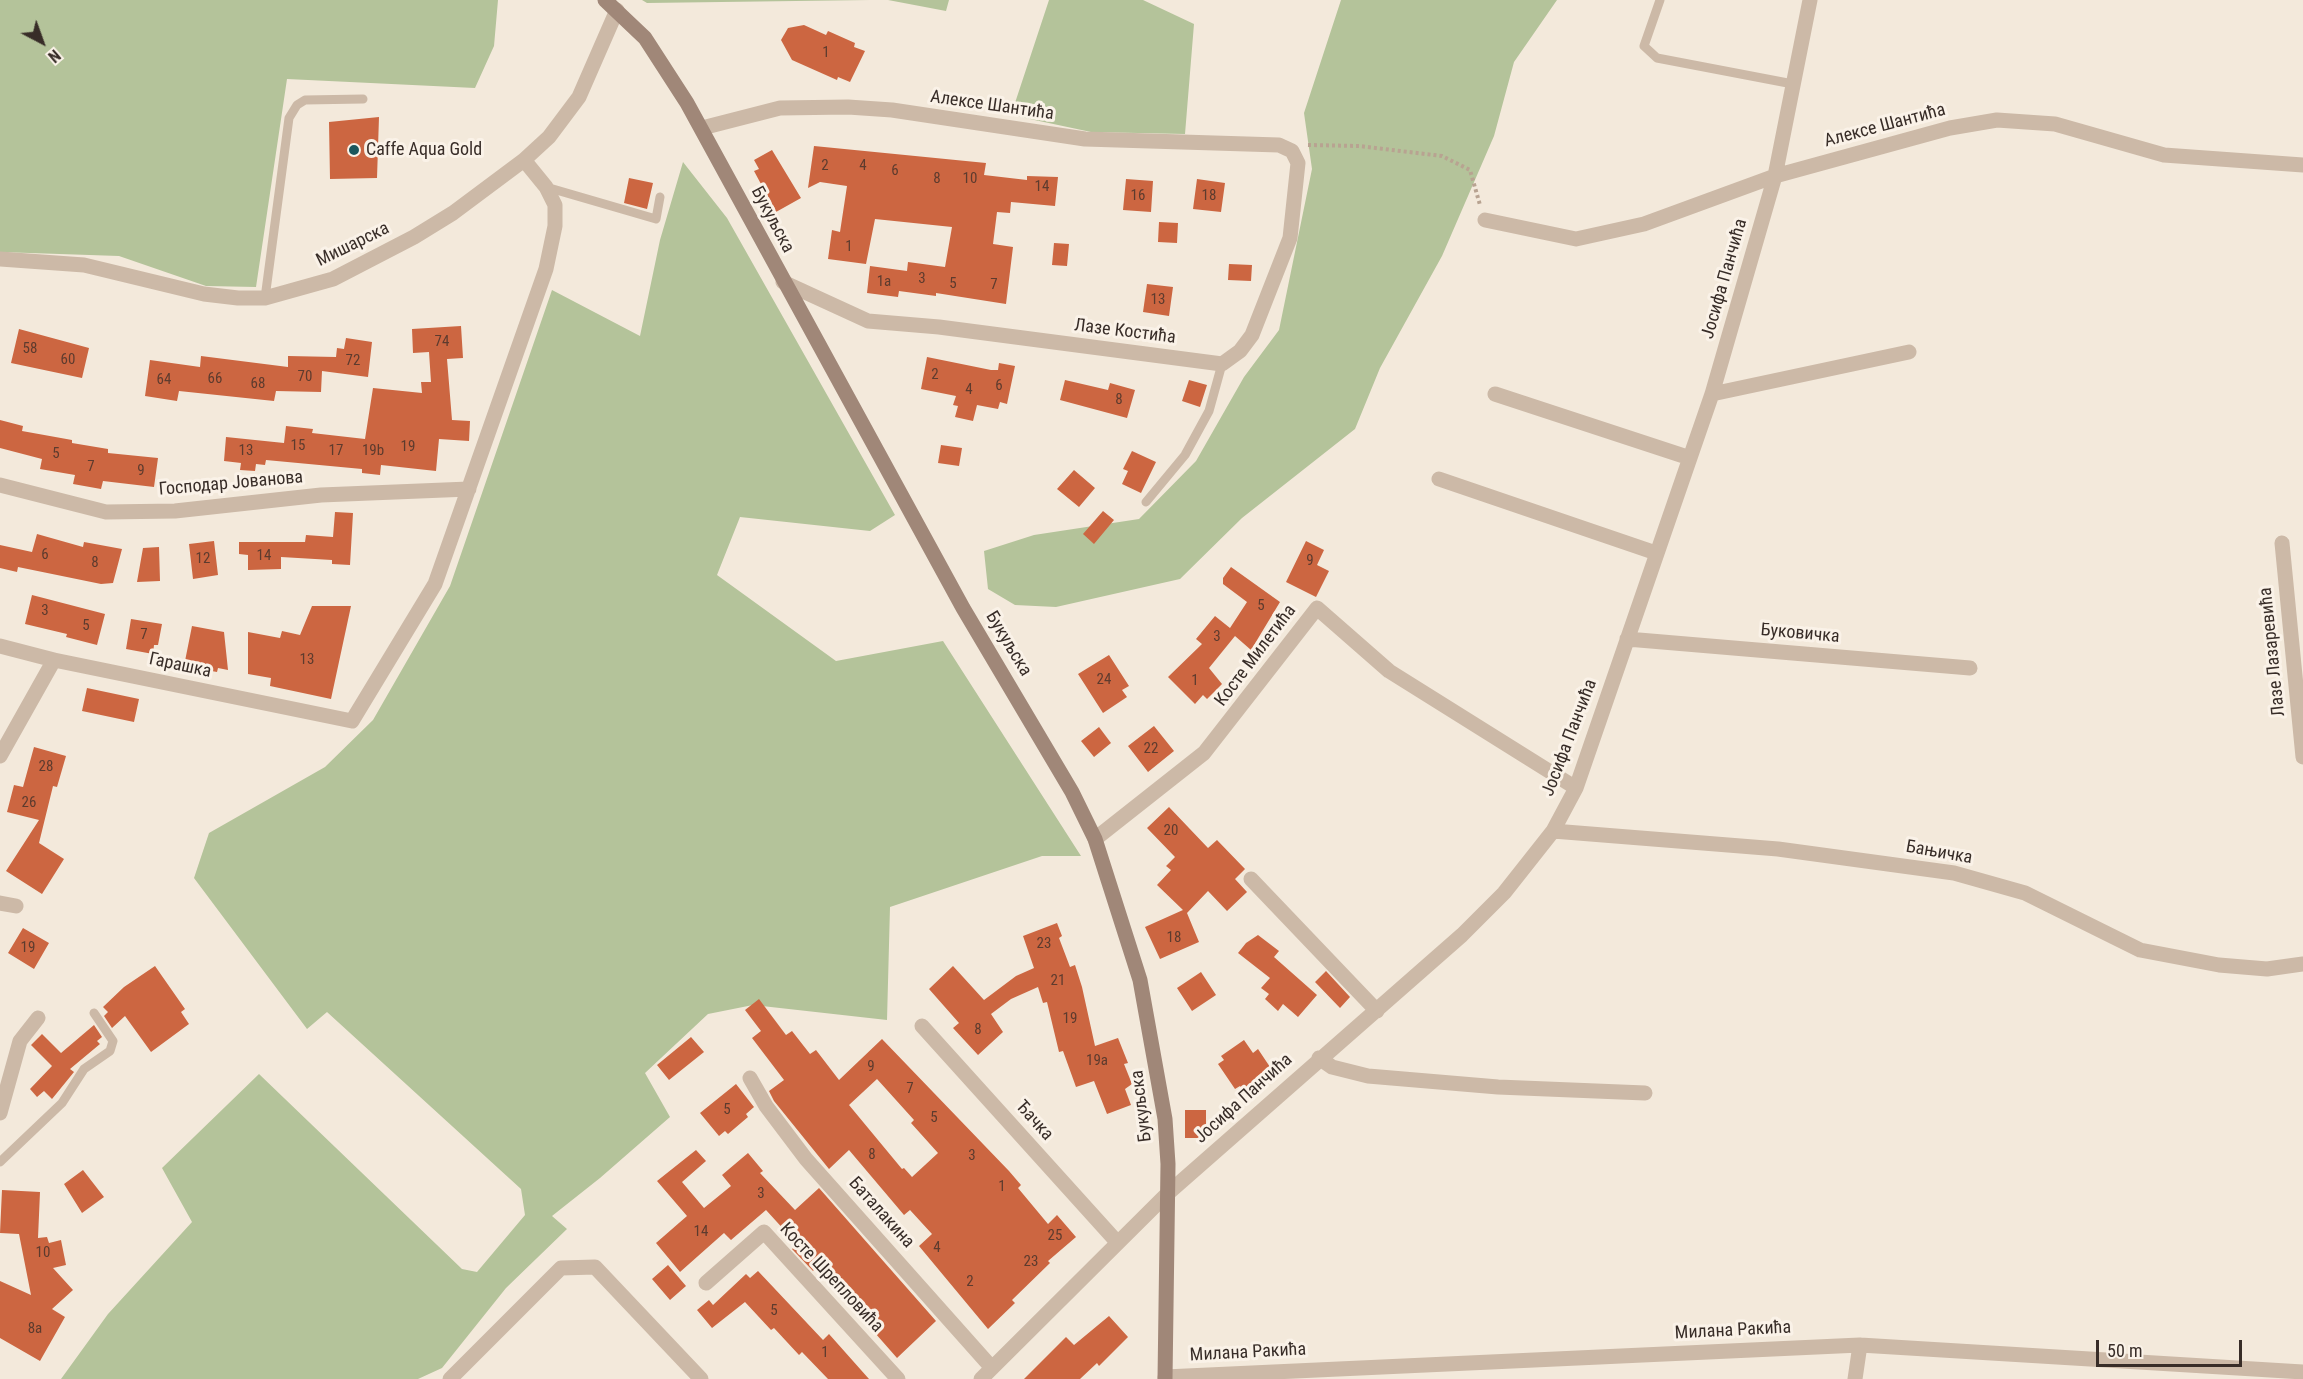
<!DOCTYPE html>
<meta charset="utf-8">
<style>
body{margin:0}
#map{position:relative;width:2303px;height:1379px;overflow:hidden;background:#f3e9db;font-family:"Roboto Condensed",sans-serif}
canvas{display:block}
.north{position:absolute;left:12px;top:12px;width:60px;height:60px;-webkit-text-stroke:4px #faf2e8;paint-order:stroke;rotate:139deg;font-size:16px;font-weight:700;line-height:24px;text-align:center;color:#382d28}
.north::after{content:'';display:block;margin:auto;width:21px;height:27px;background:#382d28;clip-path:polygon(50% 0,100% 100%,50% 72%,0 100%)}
.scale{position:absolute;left:2096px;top:1340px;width:146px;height:27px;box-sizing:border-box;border:3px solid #382d28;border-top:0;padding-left:8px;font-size:18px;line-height:21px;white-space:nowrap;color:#382d28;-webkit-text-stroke:4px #faf2e8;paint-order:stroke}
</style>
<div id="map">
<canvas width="2303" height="1379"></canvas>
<div class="north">N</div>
<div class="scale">50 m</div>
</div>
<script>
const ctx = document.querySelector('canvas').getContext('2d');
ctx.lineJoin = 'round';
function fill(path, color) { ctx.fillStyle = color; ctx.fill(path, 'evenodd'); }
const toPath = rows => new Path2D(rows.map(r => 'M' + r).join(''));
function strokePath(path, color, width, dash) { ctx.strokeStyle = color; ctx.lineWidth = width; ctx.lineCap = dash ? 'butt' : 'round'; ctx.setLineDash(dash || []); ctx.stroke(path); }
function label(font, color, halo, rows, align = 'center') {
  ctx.font = font + ' "Roboto Condensed",sans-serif'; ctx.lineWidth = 6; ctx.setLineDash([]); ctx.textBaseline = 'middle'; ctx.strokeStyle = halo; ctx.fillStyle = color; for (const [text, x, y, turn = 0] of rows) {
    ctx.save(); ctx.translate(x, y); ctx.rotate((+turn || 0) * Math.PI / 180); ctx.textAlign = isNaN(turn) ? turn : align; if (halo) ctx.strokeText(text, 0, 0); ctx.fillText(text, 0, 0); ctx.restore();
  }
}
const green = toPath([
 [0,0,498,0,494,46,475,88,287,79,256,287,206,286,119,256,0,252],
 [642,0,870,0,647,3],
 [888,0,949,0,946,11],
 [1049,0,1143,0,1194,24,1185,134,1091,132,1011,115],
 [1341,0,1557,0,1514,62,1494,136,1442,256,1380,368,1355,429,1242,518,1180,579,1056,607,1015,605,988,589,984,551,1034,535,1139,519,1196,461,1244,377,1279,330,1312,169,1304,113],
 [683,162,727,218,895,515,870,531,740,517,717,575,836,661,943,641,1081,856,1042,856,890,907,887,1020,753,1005,708,1014,645,1073,670,1117,600,1178,552,1216,567,1229,506,1288,442,1368,418,1379,61,1379,108,1314,192,1222,162,1168,259,1074,462,1269,477,1272,525,1215,521,1189,327,1012,307,1029,194,878,209,833,325,767,373,720,450,586,552,290,640,336,660,240]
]);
const building = toPath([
 [804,25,826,35,828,31,855,43,854,47,865,51,850,82,838,77,837,80,792,60,781,40,788,28],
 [379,117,377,178,330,179,329,122],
 [814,146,986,163,984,175,1027,180,1027,176,1058,177,1055,206,1011,202,1010,213,997,212,993,244,1013,247,1006,304,936,293,936,296,899,291,898,297,867,293,870,266,907,271,908,262,945,267,952,227,875,219,866,264,828,259,832,230,840,232,847,186,820,182,808,188],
 [772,150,801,198,776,212,754,171,759,169,754,160],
 [629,178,653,183,647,209,624,203],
 [1126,179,1153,181,1151,212,1123,210],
 [1197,179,1225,183,1221,212,1193,209],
 [1159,222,1178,223,1177,243,1158,242],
 [1054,243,1069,244,1067,266,1052,265],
 [1229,264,1252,265,1251,281,1228,280],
 [1147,284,1173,287,1169,316,1143,312],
 [461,326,463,358,447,359,452,420,470,421,469,441,439,439,436,471,381,465,380,475,362,473,362,469,266,460,265,465,256,464,255,471,240,470,241,463,224,461,226,437,284,443,286,426,313,429,312,433,365,439,373,388,422,393,421,382,431,382,429,352,413,353,412,329],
 [19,329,89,348,82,378,11,363],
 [346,338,372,342,368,377,322,371,321,392,276,391,274,401,179,391,177,401,145,396,150,360,200,367,201,356,288,367,288,356,336,357,337,348,344,349],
 [927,357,991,370,998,370,999,363,1015,366,1007,404,1000,402,998,409,977,405,973,421,955,417,958,406,953,405,956,396,921,389],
 [1065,380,1108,390,1110,383,1135,390,1127,418,1060,400],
 [1189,380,1207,385,1200,407,1182,401],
 [0,420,23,426,22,431,72,440,72,443,108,449,108,453,158,458,154,487,103,481,101,489,73,484,75,475,40,469,42,459,0,448],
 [941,445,962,448,959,466,938,463],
 [1132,451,1156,462,1141,493,1122,484,1128,471,1123,469],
 [1074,470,1095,488,1079,507,1057,489],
 [1103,511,1114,520,1094,544,1083,534],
 [335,512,353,513,350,565,332,564,332,560,281,557,281,569,248,570,248,555,239,554,239,542,305,542,306,535,333,537],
 [37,534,83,547,84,542,122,549,113,583,101,584,18,567,17,572,0,568,0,545,32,552],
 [214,541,218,575,193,579,189,544],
 [1306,541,1324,550,1317,565,1329,571,1316,597,1286,582],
 [159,547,160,581,137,582,143,548],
 [1231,567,1280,602,1251,650,1235,636,1209,668,1222,684,1207,699,1203,695,1195,704,1168,677,1202,644,1196,639,1215,616,1230,628,1247,602,1223,584,1223,578],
 [32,595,105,614,97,645,66,637,67,634,25,624],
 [312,606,351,606,331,699,270,686,271,678,248,674,248,632,280,638,282,631,300,635],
 [131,619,162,624,158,645,154,645,153,654,126,649],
 [192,626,224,632,228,670,218,668,217,672,184,666],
 [1109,655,1129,686,1122,690,1127,697,1103,713,1078,674],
 [87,688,139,699,134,722,82,711],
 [1154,726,1174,751,1148,772,1128,746],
 [1099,727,1111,743,1094,757,1081,741],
 [34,747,66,756,57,787,53,786,39,843,64,859,42,894,6,871,39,820,7,812,14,785,23,787],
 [1169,807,1208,848,1217,840,1245,869,1235,879,1247,892,1227,911,1208,891,1187,913,1199,942,1160,959,1145,927,1183,910,1157,885,1171,870,1166,866,1175,857,1147,828],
 [1057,923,1062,936,1059,938,1070,967,1075,965,1082,987,1095,1046,1118,1038,1128,1063,1124,1064,1132,1084,1125,1089,1131,1105,1107,1114,1094,1081,1076,1087,1063,1051,1059,1052,1047,1002,1043,1003,1038,987,1011,999,991,1014,1003,1032,978,1055,953,1028,959,1023,929,989,953,966,984,1000,1016,976,1034,968,1023,936],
 [23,928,49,943,34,969,8,953],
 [1258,935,1279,951,1274,957,1317,995,1298,1017,1283,1004,1278,1011,1265,999,1269,994,1261,988,1270,978,1238,953,1246,943],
 [155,966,185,1009,181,1012,189,1024,151,1052,125,1016,112,1028,104,1016,108,1012,103,1007,124,987],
 [1326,971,1350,997,1340,1008,1315,982],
 [1201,972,1216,995,1192,1011,1177,988],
 [759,999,786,1035,792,1031,810,1054,816,1050,839,1080,882,1039,1009,1171,1021,1185,1018,1188,1048,1224,1057,1215,1076,1237,1048,1261,1050,1263,1012,1300,1015,1303,988,1329,919,1246,932,1234,910,1210,904,1215,849,1150,829,1169,774,1101,769,1091,784,1080,752,1038,761,1031,745,1010],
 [877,1079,914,1120,911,1123,938,1153,912,1177,904,1168,902,1169,849,1105],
 [94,1025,102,1037,97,1041,100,1044,70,1069,74,1072,52,1099,44,1091,37,1097,30,1089,52,1066,31,1045,42,1034,61,1053],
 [691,1037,704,1052,669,1080,657,1065],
 [1244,1040,1253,1053,1258,1049,1270,1067,1264,1071,1266,1074,1243,1090,1240,1086,1235,1089,1218,1064,1224,1060,1221,1056],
 [736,1084,754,1107,746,1114,748,1117,728,1134,725,1131,719,1136,700,1113],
 [1185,1110,1206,1110,1206,1138,1185,1138],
 [696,1150,706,1161,682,1182,704,1208,731,1186,722,1175,748,1153,763,1171,760,1173,795,1210,819,1188,936,1321,897,1358,817,1267,813,1271,792,1249,797,1244,766,1210,731,1240,724,1233,680,1272,656,1243,687,1216,657,1181],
 [83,1170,104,1197,82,1213,64,1184],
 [2,1190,40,1192,38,1238,47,1237,49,1243,61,1240,66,1265,53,1268,73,1290,52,1309,65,1317,40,1361,0,1338,0,1281,31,1295,19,1234,0,1233],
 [668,1265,686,1286,670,1300,652,1279],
 [758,1271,823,1340,829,1334,869,1379,828,1379,802,1352,799,1355,774,1328,771,1330,745,1302,712,1328,697,1310,709,1300,713,1305,746,1274,750,1278],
 [1109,1316,1128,1337,1099,1366,1097,1363,1080,1379,1024,1379,1066,1337,1074,1345]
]);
const path = toPath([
 [1308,145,1359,146,1442,156,1470,170,1480,205]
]);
const service = toPath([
 [1660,0,1644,46,1657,58,1793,84],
 [546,187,656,219,660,197],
 [265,298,289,118,297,105,305,100,363,99],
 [1146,502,1185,455,1209,411,1222,364],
 [0,1162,62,1103,84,1069,110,1051,113,1041,94,1013]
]);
const minor = toPath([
 [702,128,780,108,848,107,892,110,1085,139,1279,145,1292,151,1298,163,1290,238,1252,335,1240,351,1222,364,939,327,868,321,783,282],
 [1485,220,1576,239,1644,224,1775,176,1950,128,1997,120,2055,124,2164,155,2303,165],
 [0,259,84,265,204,294,238,298,265,298,333,279,414,237,453,213,524,160,549,137,579,97,617,10],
 [1495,394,1690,458],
 [1712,394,1909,352],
 [1439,479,1656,553],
 [0,485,106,512,175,511,321,495,469,489],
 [2282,543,2303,757],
 [1627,639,1970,668],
 [0,646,54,660,352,721,435,584,546,269,555,226,555,205,546,187,524,160],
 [0,756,54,660],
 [1553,831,1778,849,1954,873,2025,893,2140,950,2219,965,2267,969,2303,964],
 [1095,839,1204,753,1317,608,1389,671,1576,788],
 [1251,879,1377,1011],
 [0,903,16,906],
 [922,1026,1117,1242],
 [1319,1058,1332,1067,1368,1076,1498,1087,1645,1093],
 [750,1078,766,1106,806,1159,992,1368],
 [0,1113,20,1041,38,1018],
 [706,1283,764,1232,898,1379],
 [1165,1377,1860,1345,2303,1372],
 [450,1379,561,1268,595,1267,701,1379],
 [981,1379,1167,1194,1462,935,1504,893,1553,831,1576,788,1712,394,1775,176,1810,0],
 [1855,1379,1860,1345]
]);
const secondary = toPath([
 [605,0,645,38,687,103,963,608,1072,792,1095,839,1140,980,1165,1119,1168,1164,1165,1379]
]);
const markers = [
 [354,150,6,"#1b565c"]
];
const numberNames = [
 ["1",826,53],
 ["2",825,166],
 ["4",863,166],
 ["6",895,171],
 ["8",937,179],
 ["10",970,179],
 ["14",1042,187],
 ["16",1138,196],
 ["18",1209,196],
 ["1",849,247],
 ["3",922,279],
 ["1a",884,282],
 ["5",953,284],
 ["7",994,285],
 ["13",1158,300],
 ["74",442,342],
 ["58",30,349],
 ["60",68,360],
 ["72",353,361],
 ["2",935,375],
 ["70",305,377],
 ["66",215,379],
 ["64",164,380],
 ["68",258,384],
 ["6",999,386],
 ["4",969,390],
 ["8",1119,400],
 ["15",298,446],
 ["19",408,447],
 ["13",246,451],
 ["17",336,451],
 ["19b",373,451],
 ["5",56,454],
 ["7",91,467],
 ["9",141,471],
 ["6",45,555],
 ["14",264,556],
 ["12",203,559],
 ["9",1310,561],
 ["8",95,563],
 ["5",1261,606],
 ["3",45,611],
 ["5",86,626],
 ["7",144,635],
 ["3",1217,637],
 ["13",307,660],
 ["24",1104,680],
 ["1",1195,681],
 ["22",1151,749],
 ["28",46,767],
 ["26",29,803],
 ["20",1171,831],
 ["18",1174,938],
 ["23",1044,944],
 ["19",28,948],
 ["21",1058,981],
 ["19",1070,1019],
 ["8",978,1030],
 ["19a",1097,1061],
 ["9",871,1067],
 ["7",910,1089],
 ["5",727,1110],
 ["5",934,1118],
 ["8",872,1155],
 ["3",972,1156],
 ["1",1002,1187],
 ["3",761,1194],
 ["14",701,1232],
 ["25",1055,1236],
 ["4",937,1248],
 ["10",43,1253],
 ["23",1031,1262],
 ["2",970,1282],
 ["5",774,1311],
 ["8a",35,1329],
 ["1",825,1353]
];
const streetNames = [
 ["Алексе Шантића",992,106,8],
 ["Алексе Шантића",1885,126,-15],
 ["Букуљска",772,220,62],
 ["Мишарска",353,245,-26],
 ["Јосифа Панчића",1725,279,-74],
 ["Лазе Костића",1125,332,7],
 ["Господар Јованова",231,484,-5],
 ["Буковичка",1800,634,5],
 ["Букуљска",1008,644,59],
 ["Лазе Лазаревића",2273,652,-96],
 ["Косте Милетића",1256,656,-53],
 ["Гарашка",180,666,12],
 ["Јосифа Панчића",1570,738,-69],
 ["Бањичка",1939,853,10],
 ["Јосифа Панчића",1244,1099,-42],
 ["Букуљска",1142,1106,-97],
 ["Ђачка",1034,1121,48],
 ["Баталакина",881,1213,48],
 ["Косте Шрепловића",831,1278,47],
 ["Милана Ракића",1733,1331,-3],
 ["Милана Ракића",1248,1353,-3]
];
const poiNames = [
 ["Caffe Aqua Gold",366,150]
];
fill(green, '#b4c39a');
fill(building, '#cc6641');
strokePath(path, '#b8a391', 4, [3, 3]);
strokePath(service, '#ccb9a7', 9);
strokePath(minor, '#ccb9a7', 15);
strokePath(secondary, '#a08778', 15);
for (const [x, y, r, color] of markers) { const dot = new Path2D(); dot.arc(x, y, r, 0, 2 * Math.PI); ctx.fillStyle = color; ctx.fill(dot); strokePath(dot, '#faf2e8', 2); }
label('15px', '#5d3b2e', null, numberNames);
label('18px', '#382d28', '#faf2e8', streetNames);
label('18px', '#382d28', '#faf2e8', poiNames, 'left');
</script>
